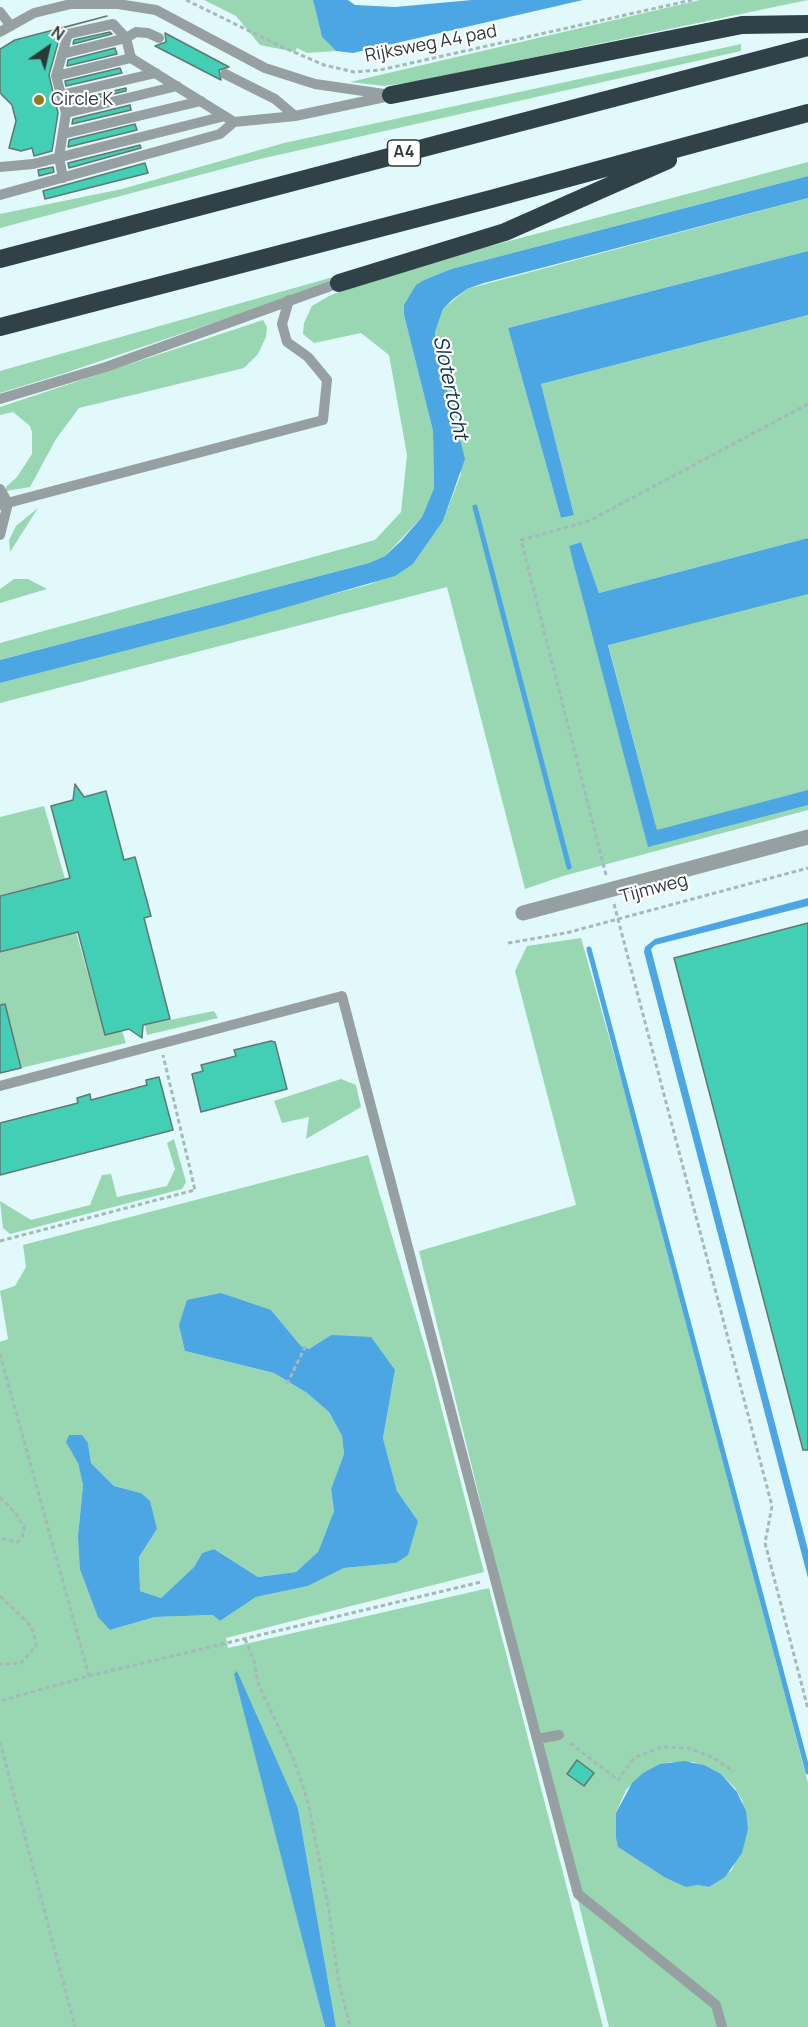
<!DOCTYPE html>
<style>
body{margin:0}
#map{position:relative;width:808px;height:2027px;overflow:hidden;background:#e1f9fa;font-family:Manrope,sans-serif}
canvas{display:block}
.north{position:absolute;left:18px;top:18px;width:60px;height:60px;-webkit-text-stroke:4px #fff;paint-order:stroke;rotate:34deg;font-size:16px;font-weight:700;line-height:24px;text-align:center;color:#2f3838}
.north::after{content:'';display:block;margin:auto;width:21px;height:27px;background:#2f3838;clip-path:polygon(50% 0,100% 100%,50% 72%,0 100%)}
</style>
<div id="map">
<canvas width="808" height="2027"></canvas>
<div class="north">N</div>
</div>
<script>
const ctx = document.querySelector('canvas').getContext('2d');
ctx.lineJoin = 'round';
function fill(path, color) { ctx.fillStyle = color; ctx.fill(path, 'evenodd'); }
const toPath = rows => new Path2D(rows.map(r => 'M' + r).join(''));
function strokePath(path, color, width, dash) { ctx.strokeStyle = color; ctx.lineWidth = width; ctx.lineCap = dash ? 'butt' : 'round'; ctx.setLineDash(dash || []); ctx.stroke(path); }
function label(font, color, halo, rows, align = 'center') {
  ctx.font = font + ' Manrope,sans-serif'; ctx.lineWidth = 4.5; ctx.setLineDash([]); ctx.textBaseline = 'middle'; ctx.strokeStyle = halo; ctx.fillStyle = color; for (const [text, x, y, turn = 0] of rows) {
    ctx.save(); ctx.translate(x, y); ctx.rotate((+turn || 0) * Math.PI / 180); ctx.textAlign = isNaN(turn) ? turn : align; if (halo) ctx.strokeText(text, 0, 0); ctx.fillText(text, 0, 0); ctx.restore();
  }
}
const green = toPath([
 [204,0,313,0,322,37,336,51,307,53,297,48,295,52,260,45,236,16],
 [700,0,808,0,425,80,384,86,350,82],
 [741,44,741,51,260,159,0,228,0,214,122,189,284,143],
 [808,162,808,176,451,269,424,280,404,305,404,315,433,431,434,488,422,517,385,556,369,563,0,660,0,643,375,540,401,512,407,455,389,355,361,333,314,343,303,334,304,323,312,306,329,296,392,272],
 [808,198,808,251,508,328,561,518,574,515,541,384,808,315,808,538,599,593,581,542,569,546,657,830,608,644,808,593,808,810,563,876,525,889,447,587,0,703,0,683,371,584,413,564,443,521,461,474,435,332,443,309,467,289],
 [429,250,65,373,0,393,0,371],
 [263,320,267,327,266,337,258,354,244,368,79,408,56,439,30,487,6,491,6,487,17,477,32,454,32,432,30,426,13,412,0,415,0,407],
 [38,508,10,552,9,540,16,526],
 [14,579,28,579,47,589,0,603,0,589],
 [44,806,65,879,0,895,0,817],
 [76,932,105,1035,122,1031,126,1043,21,1068,11,1027,0,1030,0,953],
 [581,938,651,1185,808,1783,808,2027,609,2027,419,1251,576,1205,515,971,527,946],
 [670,1762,694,1762,721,1774,735,1788,742,1800,748,1829,732,1870,709,1887,697,1885,686,1886,664,1877,618,1847,616,1813,626,1790,643,1773],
 [214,1011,218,1018,147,1035,145,1025],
 [341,1079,356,1085,361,1107,306,1139,309,1117,282,1123,274,1101],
 [174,1139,186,1182,182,1189,10,1234,3,1228,0,1201,31,1220,90,1205,102,1175,111,1174,117,1197,167,1186,175,1169,167,1143],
 [368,1155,430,1364,484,1572,226,1638,228,1648,489,1588,603,2027,336,2027,298,1808,237,1672,235,1674,325,2027,0,2027,0,1342,8,1339,0,1291,15,1286,26,1267,23,1245],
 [271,1310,301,1346,309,1349,331,1335,395,1370,383,1438,397,1491,418,1521,396,1563,344,1568,308,1586,256,1597,220,1621,214,1615,155,1617,110,1630,78,1536,83,1485,78,1463,88,1443,91,1463,114,1486,141,1493,157,1529,139,1557,140,1591,161,1598,194,1567,202,1553,214,1549,258,1577,296,1572,318,1552,334,1511,331,1489,344,1454,342,1436,329,1412,307,1393,274,1373,185,1351]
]);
const water = toPath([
 [313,0,348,0,355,5,395,7,472,0,583,0,353,53,336,51,322,37],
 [808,176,808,198,484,283,467,289,452,300,443,309,435,332,438,356,465,459,443,521,413,564,395,576,228,624,0,683,0,660,369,563,385,556,401,541,422,517,434,488,433,431,404,315,404,305,416,285,424,280,451,269],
 [808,251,808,315,541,384,574,515,561,518,508,328],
 [808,538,808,594,608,645,657,830,808,790,808,805,648,847,569,546,581,542,599,593],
 [808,898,808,906,655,945,651,949,808,1550,808,1578,644,952,645,947,655,939],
 [221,1293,271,1310,301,1346,309,1349,331,1335,371,1337,395,1370,383,1438,397,1491,418,1521,408,1555,396,1563,344,1568,308,1586,256,1597,220,1621,213,1615,155,1617,110,1630,98,1617,80,1569,78,1536,83,1485,78,1463,66,1442,69,1435,82,1435,88,1443,91,1463,114,1486,141,1493,150,1501,157,1529,139,1557,140,1591,161,1598,194,1567,202,1553,214,1549,258,1577,296,1572,318,1552,334,1511,331,1489,344,1454,342,1436,329,1412,307,1393,274,1373,185,1351,179,1325,187,1300],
 [237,1671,298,1808,336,2027,325,2027,234,1674],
 [684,1761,704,1765,721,1774,737,1792,746,1811,748,1829,742,1853,725,1877,709,1887,697,1885,686,1887,664,1877,618,1847,616,1837,616,1813,632,1783,643,1773,660,1764]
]);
const stream = toPath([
 [475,507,569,867],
 [589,949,808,1772]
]);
const building = toPath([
 [107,16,66,27,61,32,49,75,58,113,52,151,34,156,32,148,21,151,9,148,16,121,12,105,0,93,0,49,15,40,107,16],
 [110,32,112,34,73,44,74,40,110,32],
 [165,33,229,67,219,70,221,80,155,46,166,42,165,33],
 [115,48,117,54,67,66,68,60,115,48],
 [120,68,122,73,66,86,65,81,120,68],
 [126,88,126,91,71,104,70,101,126,88],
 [130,105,131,110,72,124,73,119,130,105],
 [135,124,137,130,68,147,69,140,135,124],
 [140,145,141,148,69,168,68,163,140,145],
 [145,163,148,173,45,199,43,191,145,163],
 [53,167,54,172,39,176,38,170,53,167],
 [75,784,84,797,106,791,124,860,135,857,151,916,144,918,170,1019,143,1025,142,1038,129,1029,105,1035,78,932,0,952,0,896,70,878,51,806,73,800,75,784],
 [808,923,808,1450,803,1450,674,958,808,923],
 [5,1004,21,1068,0,1073,0,1005,5,1004],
 [271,1041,275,1042,287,1089,201,1112,192,1074,203,1071,201,1065,236,1056,234,1050,271,1041],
 [159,1077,173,1130,0,1175,0,1123,78,1103,77,1098,90,1094,91,1100,147,1085,146,1080,159,1077],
 [577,1760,594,1773,584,1786,567,1774,577,1760]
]);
const path = toPath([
 [186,0,278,45,324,65,354,72,380,70,692,0],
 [606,875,521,540,589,521,808,404],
 [614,904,772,1506,765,1543,808,1709],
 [508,943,566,933,808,868],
 [0,1241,195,1190,163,1055],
 [0,1354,89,1676,0,1701],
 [287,1384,306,1345],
 [0,1497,17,1515,24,1528,22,1539,17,1542,0,1538],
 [0,1596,28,1623,34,1633,36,1646,21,1663,0,1664],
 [245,1639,254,1661,258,1683,294,1760,308,1802,329,1911,338,1978,350,2027],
 [89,1676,481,1582],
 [0,1742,75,2027],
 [570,1743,618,1780,634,1758,661,1747,688,1748,714,1758,734,1772]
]);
const lane = toPath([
 [0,12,11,26],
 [0,32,34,13,71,4,118,4,156,10,265,68,315,84,391,95],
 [62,54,126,38,136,32,148,33,159,38],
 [225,74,275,99,295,116],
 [56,76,131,58],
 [61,95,156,73],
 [66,113,177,86],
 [63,134,201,101],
 [0,167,33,164,225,116],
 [63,178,59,157,66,113,56,76,68,34,113,24,126,38,131,58,234,122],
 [0,195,220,134,234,122,295,116,385,97],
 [0,399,106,367,339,283],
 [0,489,8,503,0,535],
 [0,505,323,420,327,380,308,357,287,342,282,324,289,300],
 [0,1086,342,996,537,1739,559,1735],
 [537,1739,578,1894,716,2005,722,2027]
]);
const street = toPath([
 [523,913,808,837]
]);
const highway = toPath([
 [391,95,742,25,808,24],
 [0,259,808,47],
 [339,283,505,232,668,160],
 [0,327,491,199,808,113]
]);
const markers = [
 [39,100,6,"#8f781e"]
];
const shields = [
 [404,153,33]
];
const shieldNames = [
 ["A4",404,153]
];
const streetNames = [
 ["Rijksweg A4 pad",431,44,-11],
 ["Tijmweg",654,889,-15]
];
const poiNames = [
 ["Circle K",51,100]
];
const waterNames = [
 ["Slotertocht",450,388,78]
];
fill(green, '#98d7b1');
fill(water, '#4ba6e3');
strokePath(stream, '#4ba6e3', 5);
fill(building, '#43cfb6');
strokePath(building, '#627772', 1.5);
strokePath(path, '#a6b9b9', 3, [4.5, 3]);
strokePath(lane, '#969fa2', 10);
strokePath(street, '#969fa2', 15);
strokePath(highway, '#304248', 18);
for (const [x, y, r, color] of markers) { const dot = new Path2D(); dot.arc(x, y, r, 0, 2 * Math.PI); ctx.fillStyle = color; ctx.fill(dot); strokePath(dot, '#fff', 2); }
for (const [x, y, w] of shields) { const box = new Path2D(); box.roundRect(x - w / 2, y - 13, w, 26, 4.5); ctx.fillStyle = '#fff'; ctx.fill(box); strokePath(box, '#2f3838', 1.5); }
label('bold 16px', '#2f3838', null, shieldNames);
label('18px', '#2f3838', '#fff', streetNames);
label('18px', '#2f3838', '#fff', poiNames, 'left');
label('italic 20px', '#093149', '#fff', waterNames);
</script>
